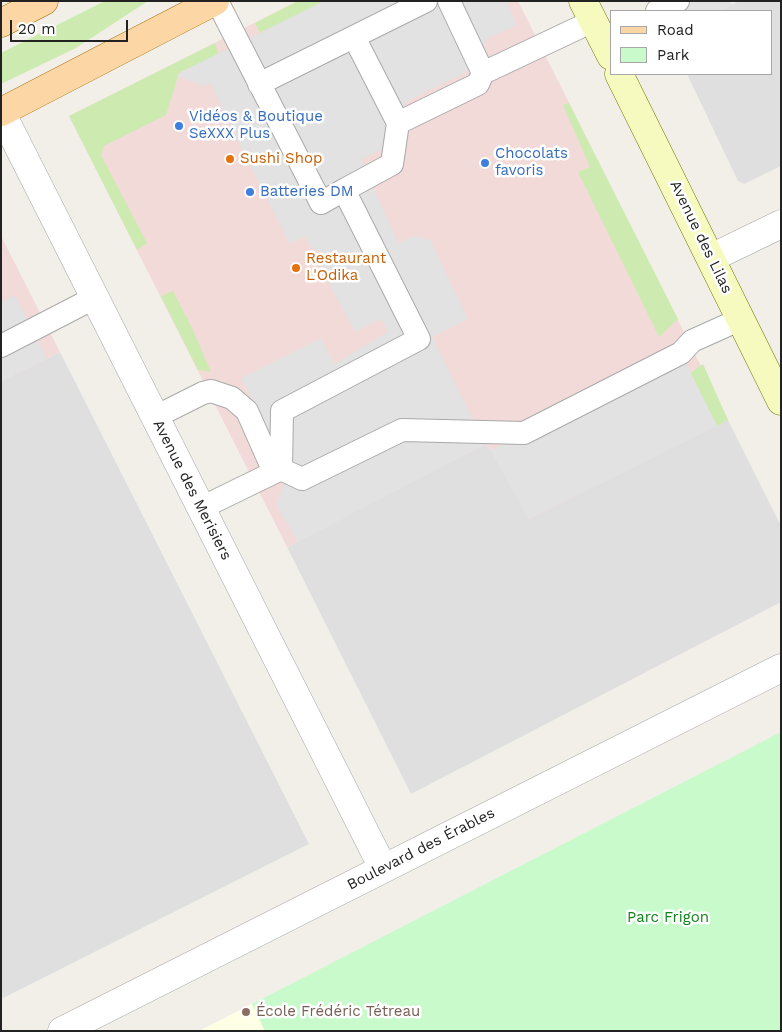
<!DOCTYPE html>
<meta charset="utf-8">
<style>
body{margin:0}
#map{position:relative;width:782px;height:1032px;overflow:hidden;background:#f2efe9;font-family:"Work Sans",sans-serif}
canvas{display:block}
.frame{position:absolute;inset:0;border:2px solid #222;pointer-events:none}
.legend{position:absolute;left:610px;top:10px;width:162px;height:65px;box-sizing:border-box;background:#fff;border:1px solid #a7a7a7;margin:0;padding:6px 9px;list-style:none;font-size:15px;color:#222}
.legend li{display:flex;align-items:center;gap:10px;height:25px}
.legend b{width:25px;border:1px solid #a7a7a7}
.scale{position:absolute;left:10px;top:20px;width:118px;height:22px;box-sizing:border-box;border:2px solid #222;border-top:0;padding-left:6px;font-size:15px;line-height:18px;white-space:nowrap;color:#222;-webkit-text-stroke:4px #fff;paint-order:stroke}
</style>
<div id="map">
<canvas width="782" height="1032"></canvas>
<div class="frame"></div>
<ul class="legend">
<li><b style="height:6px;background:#fcd6a4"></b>Road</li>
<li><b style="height:14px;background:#c8facc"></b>Park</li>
</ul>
<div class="scale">20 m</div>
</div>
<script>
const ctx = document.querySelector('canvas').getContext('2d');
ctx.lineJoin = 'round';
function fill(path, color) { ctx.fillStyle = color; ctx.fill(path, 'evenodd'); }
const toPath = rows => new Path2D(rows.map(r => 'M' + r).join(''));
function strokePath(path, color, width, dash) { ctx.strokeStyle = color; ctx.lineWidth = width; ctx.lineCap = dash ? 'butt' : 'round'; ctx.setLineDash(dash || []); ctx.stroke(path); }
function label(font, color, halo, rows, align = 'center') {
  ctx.font = font + ' "Work Sans",sans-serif'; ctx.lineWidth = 5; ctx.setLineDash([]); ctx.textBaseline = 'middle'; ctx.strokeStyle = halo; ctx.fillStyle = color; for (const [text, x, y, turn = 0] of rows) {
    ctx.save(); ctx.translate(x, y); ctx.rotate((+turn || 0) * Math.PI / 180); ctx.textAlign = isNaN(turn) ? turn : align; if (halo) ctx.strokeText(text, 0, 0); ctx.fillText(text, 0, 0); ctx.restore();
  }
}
const residential = toPath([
 [739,1,781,1,781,166,744,184,738,181,687,74,771,74,771,11,719,11],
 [60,352,309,844,1,999,1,381],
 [728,420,781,526,781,602,411,794,287,547,485,444,491,450,529,519]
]);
const commercial = toPath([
 [298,1,518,1,728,420,529,519,491,450,485,444,287,547,69,116],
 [1,236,60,352,1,381]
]);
const education = toPath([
 [252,1004,265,1031,199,1031]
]);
const grass = toPath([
 [105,1,148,1,76,48,1,84,1,53],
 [298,1,324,1,260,33,255,23],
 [215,43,219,54,179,73,166,115,104,146,101,155,147,243,137,250,69,116],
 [569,103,678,319,659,337,578,172,590,167,563,105],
 [173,291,191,326,211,372,198,370,161,296],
 [703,364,728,420,717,426,690,373]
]);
const park = toPath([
 [781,732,781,1031,265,1031,252,1004]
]);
const parking = toPath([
 [324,1,506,1,517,25,488,38,466,72,407,101,390,145,361,160,398,243,415,236,430,240,468,319,432,337,485,444,298,542,276,504,289,473,269,430,241,378,321,338,334,364,388,332,381,319,355,332,318,262,322,252,312,249,305,236,290,244,224,114,211,83,204,86,177,76,179,73],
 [651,1,730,1,732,5,719,11,656,11],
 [15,296,47,358,1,381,1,302],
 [681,353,717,426,529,519,491,450]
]);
const lane = toPath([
 [217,1,321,203,344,190,419,339,282,411,281,469],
 [449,1,483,73],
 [657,11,678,1],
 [259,84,426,1],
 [398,123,478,84,483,73,593,21],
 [344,190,392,164,398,123,354,37],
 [1,346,94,298],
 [155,417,203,393,211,391,232,398,247,411,274,472],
 [281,469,302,479,402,430,524,433,681,353,692,341,741,319],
 [201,508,281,469]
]);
const street = toPath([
 [1,112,383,868],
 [711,258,781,224],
 [62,1031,781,668]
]);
const secondary = toPath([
 [583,1,611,56],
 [619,74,781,401]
]);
const primary = toPath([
 [1,23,44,1],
 [1,112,215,1]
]);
const markers = [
 [179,126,5,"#3f7fe0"],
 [230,159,5,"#e8710a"],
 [485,163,5,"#3f7fe0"],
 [250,192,5,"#3f7fe0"],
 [296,268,5,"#e8710a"],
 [246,1012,5,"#8d6e63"]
];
const shopNames = [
 ["Vidéos & Boutique",189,117],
 ["SeXXX Plus",189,134],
 ["Chocolats",495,154],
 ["favoris",495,171],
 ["Batteries DM",260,192]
];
const foodNames = [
 ["Sushi Shop",240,159],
 ["Restaurant",306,259],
 ["L'Odika",306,276]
];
const streetNames = [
 ["Avenue des Lilas",701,237,64],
 ["Avenue des Merisiers",192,490,63],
 ["Boulevard des Érables",421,849,-27]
];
const parkNames = [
 ["Parc Frigon",668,918]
];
const educationNames = [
 ["École Frédéric Tétreau",256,1012]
];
fill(residential, '#e0dfdf');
fill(commercial, '#f2dad9');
fill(education, '#ffffe5');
fill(grass, '#cdebb0');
fill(park, '#c8facc');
fill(parking, '#e2e2e2');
strokePath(lane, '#a9a9a9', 24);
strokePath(street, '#a9a9a9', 29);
strokePath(secondary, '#707d05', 29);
strokePath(primary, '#a06b00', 29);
strokePath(lane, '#fff', 22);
strokePath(street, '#fff', 28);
strokePath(secondary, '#f7fabf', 28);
strokePath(primary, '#fcd6a4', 28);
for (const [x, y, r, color] of markers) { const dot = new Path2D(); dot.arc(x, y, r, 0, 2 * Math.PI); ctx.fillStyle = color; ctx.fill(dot); strokePath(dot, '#fff', 2); }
label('15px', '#366cbe', '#fff', shopNames, 'left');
label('15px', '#c56008', '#fff', foodNames, 'left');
label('15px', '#222', '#fff', streetNames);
label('15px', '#0c8416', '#fff', parkNames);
label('15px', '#785e54', '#fff', educationNames, 'left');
</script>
